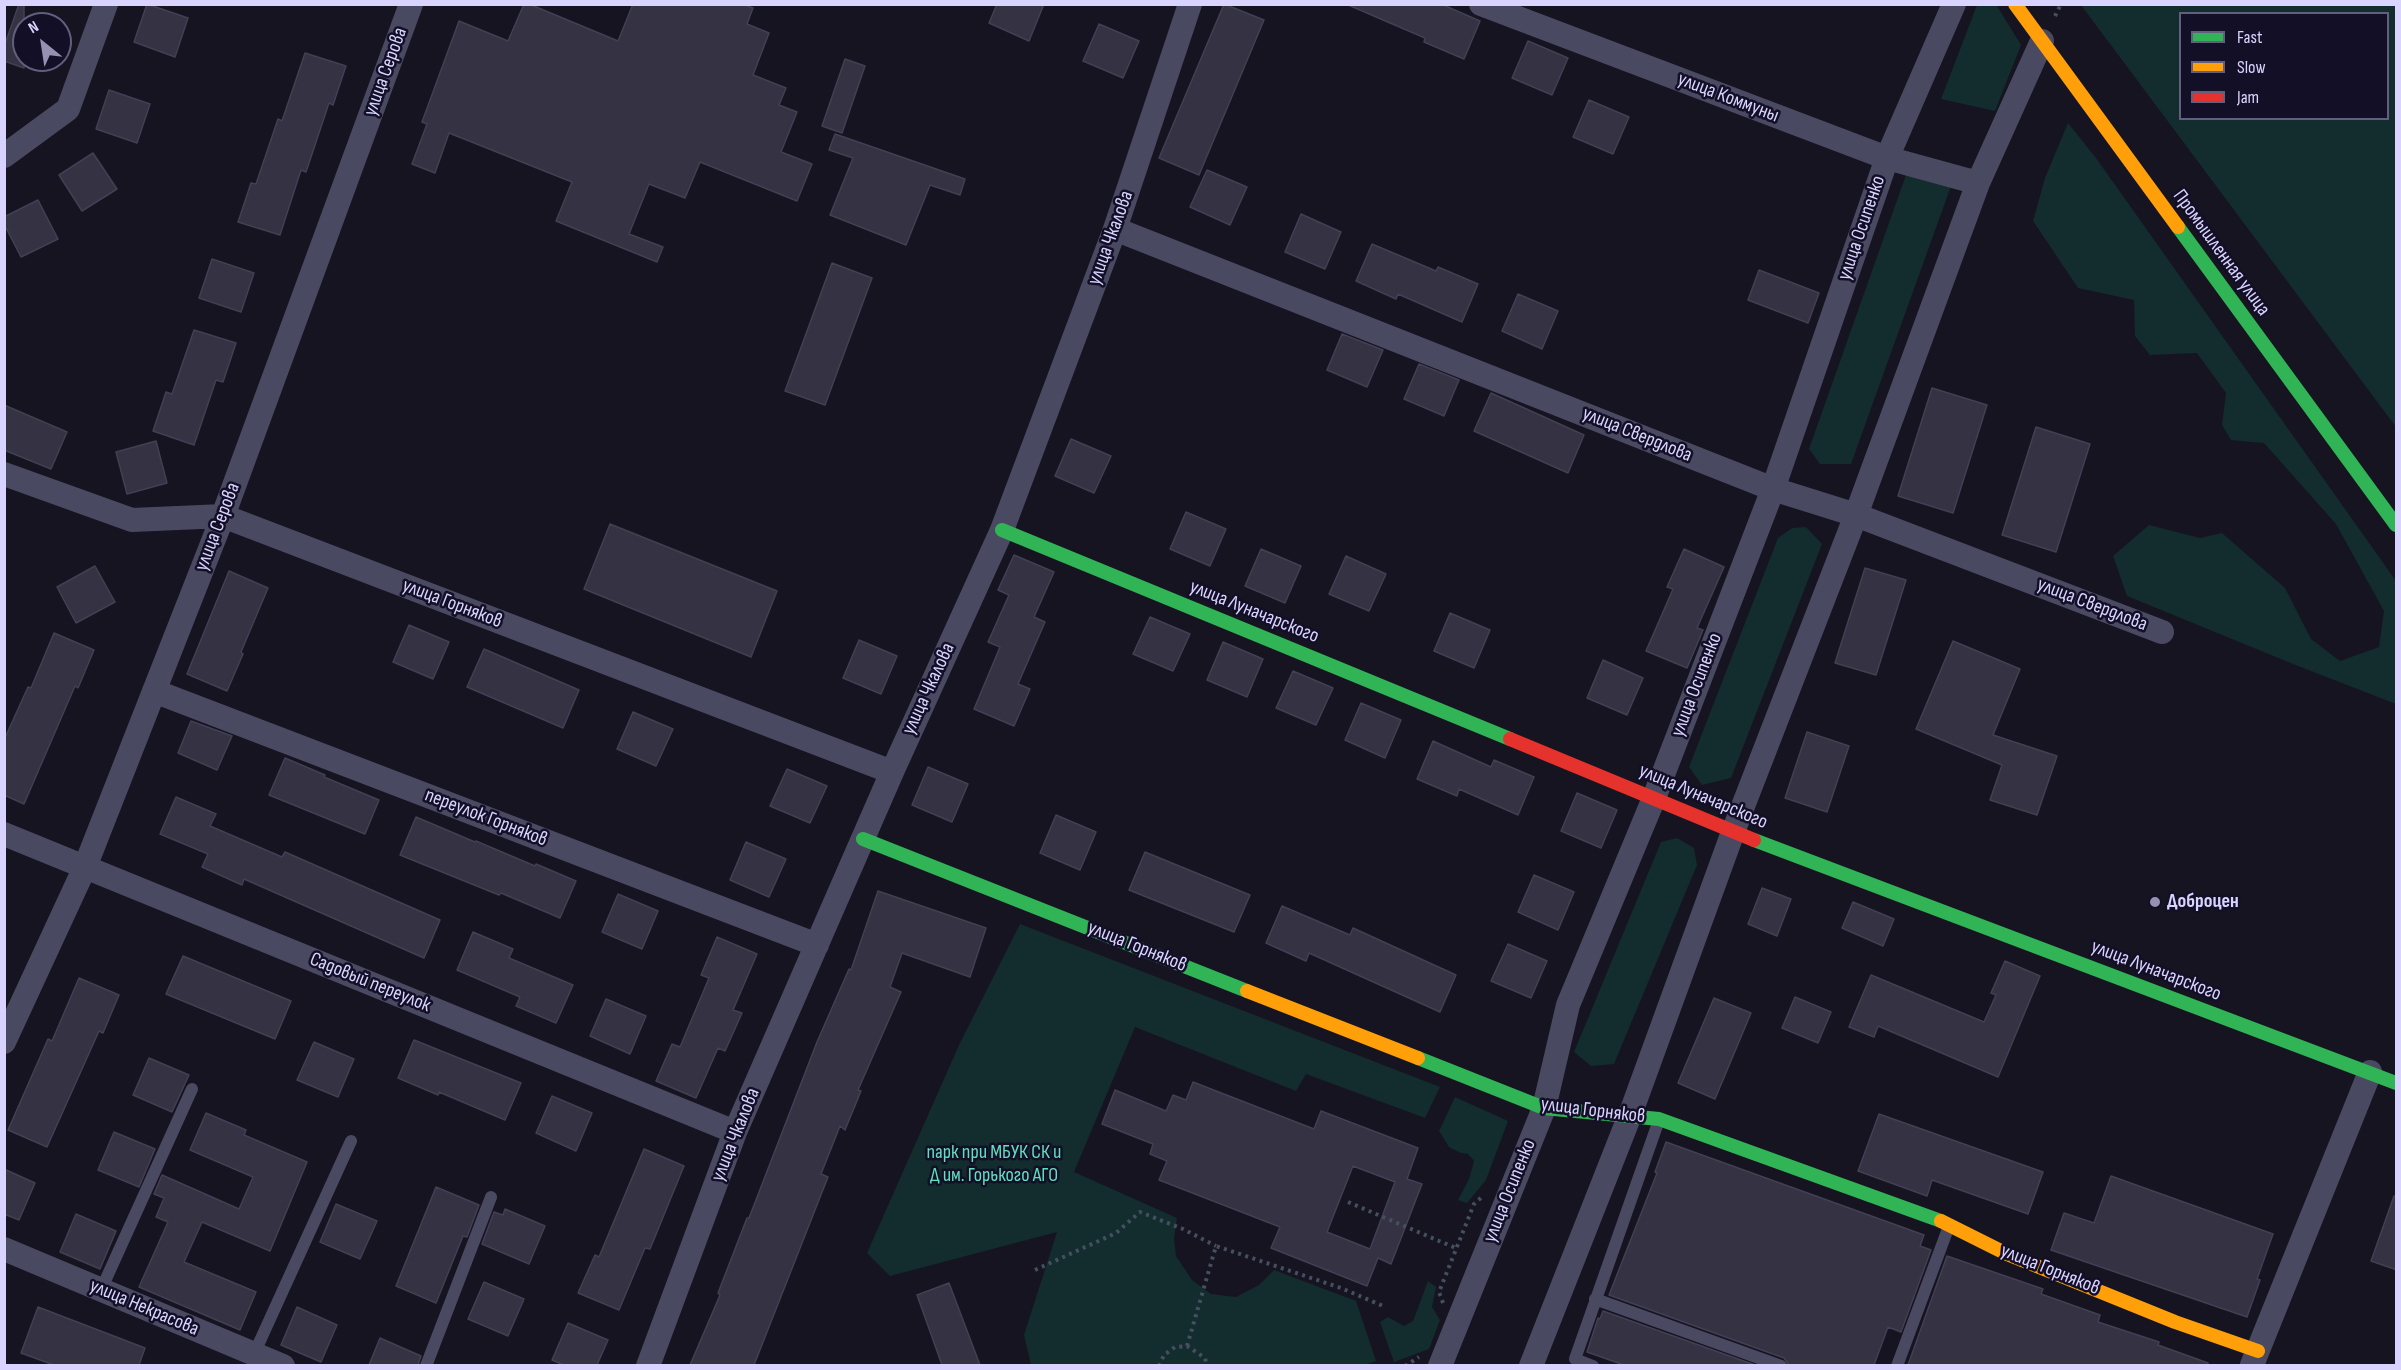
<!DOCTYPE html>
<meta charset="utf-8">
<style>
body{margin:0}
#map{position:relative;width:2401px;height:1370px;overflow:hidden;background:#161421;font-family:"Sofia Sans Condensed",sans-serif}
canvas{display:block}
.frame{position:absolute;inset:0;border:6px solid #d9d4ff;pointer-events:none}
.legend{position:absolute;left:2179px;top:12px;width:210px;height:108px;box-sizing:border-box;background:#130f26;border:2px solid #625e7d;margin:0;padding:8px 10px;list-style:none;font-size:18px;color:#d9d4ff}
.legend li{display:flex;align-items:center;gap:12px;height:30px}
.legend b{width:30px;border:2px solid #625e7d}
.north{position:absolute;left:12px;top:12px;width:60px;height:60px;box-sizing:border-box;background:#130f26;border:2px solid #625e7d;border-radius:50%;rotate:330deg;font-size:16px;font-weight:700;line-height:24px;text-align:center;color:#d9d4ff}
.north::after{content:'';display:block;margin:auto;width:21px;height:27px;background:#9591b1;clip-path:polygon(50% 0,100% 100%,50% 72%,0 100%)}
</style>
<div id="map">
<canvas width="2401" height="1370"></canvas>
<div class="frame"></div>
<ul class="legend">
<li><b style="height:8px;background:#30b455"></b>Fast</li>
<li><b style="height:8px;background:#ff9f0a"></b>Slow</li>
<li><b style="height:8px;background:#e5322d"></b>Jam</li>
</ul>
<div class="north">N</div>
</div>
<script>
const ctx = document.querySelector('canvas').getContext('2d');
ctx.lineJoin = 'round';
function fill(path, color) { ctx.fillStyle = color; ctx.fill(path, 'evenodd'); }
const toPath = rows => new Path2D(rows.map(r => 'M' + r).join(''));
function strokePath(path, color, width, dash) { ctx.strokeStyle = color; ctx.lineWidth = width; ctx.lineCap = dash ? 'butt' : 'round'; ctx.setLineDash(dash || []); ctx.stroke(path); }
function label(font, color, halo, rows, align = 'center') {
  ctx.font = font + ' "Sofia Sans Condensed",sans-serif'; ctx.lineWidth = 5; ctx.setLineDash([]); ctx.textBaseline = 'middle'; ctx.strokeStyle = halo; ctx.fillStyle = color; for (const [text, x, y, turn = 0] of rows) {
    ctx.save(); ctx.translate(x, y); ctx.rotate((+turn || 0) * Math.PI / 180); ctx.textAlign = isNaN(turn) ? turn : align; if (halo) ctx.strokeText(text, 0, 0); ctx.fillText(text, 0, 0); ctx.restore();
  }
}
const green = toPath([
 [1977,5,1997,6,2021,45,1995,111,1941,99],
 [2081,5,2396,5,2396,427],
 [2180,14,2388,14,2388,118,2180,118],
 [2068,123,2096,158,2396,581,2396,704,2293,664,2127,596,2113,556,2149,525,2200,538,2222,533,2285,588,2311,639,2340,661,2379,647,2384,611,2336,524,2264,443,2231,440,2222,425,2226,393,2197,353,2150,355,2135,336,2134,300,2078,288,2033,221,2045,178],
 [1907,172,1951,186,1851,464,1820,464,1809,449],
 [1806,527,1822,544,1731,778,1702,785,1689,767,1778,538,1792,528],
 [1677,838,1694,848,1697,865,1614,1064,1591,1066,1574,1052,1661,842],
 [1020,924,1440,1087,1425,1118,1306,1074,1296,1091,1135,1027,1074,1172,1177,1218,1174,1238,1176,1256,1192,1280,1211,1294,1236,1297,1259,1285,1274,1270,1356,1301,1376,1361,1362,1366,1031,1365,1024,1335,1057,1232,890,1276,867,1253,959,1045],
 [1455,1097,1508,1121,1486,1180,1467,1203,1458,1200,1469,1179,1474,1161,1468,1154,1461,1153,1449,1147,1439,1131],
 [1428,1281,1436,1287,1432,1307,1440,1320,1429,1349,1394,1362,1380,1322,1388,1317,1404,1326,1413,1321]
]);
const building = toPath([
 [19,4,24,4,24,68,4,61,4,47,19,4],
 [147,4,188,18,175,57,134,42,147,4],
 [524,4,529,4,618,41,633,4,742,4,753,8,747,24,769,33,753,75,786,88,779,105,797,112,781,152,812,164,797,201,700,162,685,198,649,184,629,234,663,247,657,262,556,221,572,182,449,133,435,173,412,164,427,124,422,122,459,21,508,41,524,4],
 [997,4,1044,4,1029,41,989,23,997,4],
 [1224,4,1264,20,1199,175,1159,158,1224,4],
 [1346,4,1441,4,1480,21,1464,59,1424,42,1425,38,1346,4],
 [1099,24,1139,41,1123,78,1083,61,1099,24],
 [1528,41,1568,58,1552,95,1512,78,1528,41],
 [305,53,346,66,333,105,329,103,306,172,301,170,280,235,238,222,251,183,256,184,278,119,282,121,305,53],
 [845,59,865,66,842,133,822,126,845,59],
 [109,90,150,104,137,143,96,129,109,90],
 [1589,100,1629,117,1613,154,1573,137,1589,100],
 [835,134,965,179,960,195,930,185,906,245,830,215,853,158,829,150,835,134],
 [93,153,117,189,82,211,59,175,93,153],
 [1207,170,1247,187,1230,225,1190,207,1207,170],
 [38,200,58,239,21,257,4,224,4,217,38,200],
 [1301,214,1341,232,1325,269,1285,252,1301,214],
 [1372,244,1436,271,1438,267,1478,284,1462,322,1398,294,1396,299,1356,281,1372,244],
 [212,259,254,273,241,312,199,298,212,259],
 [832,263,872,278,825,405,785,391,832,263],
 [1759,270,1819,293,1808,323,1748,300,1759,270],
 [1518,294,1558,311,1542,349,1502,331,1518,294],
 [194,330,236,343,223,382,216,380,194,445,153,431,166,392,172,394,194,330],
 [1342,334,1383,350,1367,387,1327,370,1342,334],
 [1419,364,1459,380,1444,416,1404,399,1419,364],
 [1932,388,1987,405,1953,513,1898,496,1932,388],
 [1491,393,1584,435,1568,473,1474,431,1491,393],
 [4,405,67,432,51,469,4,450,4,405],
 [2036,427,2090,444,2056,552,2002,535,2036,427],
 [1071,439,1111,456,1094,493,1055,476,1071,439],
 [156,441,167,483,127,494,116,452,156,441],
 [1186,512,1226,529,1210,566,1170,549,1186,512],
 [610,524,777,591,751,657,584,589,610,524],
 [1261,549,1301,566,1285,603,1245,586,1261,549],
 [1684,549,1724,567,1697,628,1703,630,1687,668,1646,651,1673,589,1667,587,1684,549],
 [1014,555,1054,572,1034,617,1045,622,1018,684,1030,689,1014,726,974,709,1000,647,988,642,1009,595,998,590,1014,555],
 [1346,556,1386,574,1369,611,1329,594,1346,556],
 [95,566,115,602,76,623,57,587,95,566],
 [1865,568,1906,580,1876,675,1835,663,1865,568],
 [229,571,268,588,241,652,243,654,227,691,187,674,229,571],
 [1450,613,1490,630,1474,668,1434,651,1450,613],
 [1150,617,1190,634,1173,671,1133,654,1150,617],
 [409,625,449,642,433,679,393,662,409,625],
 [54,633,94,650,78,688,75,686,24,804,4,795,4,740,28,687,31,688,54,633],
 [859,640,897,656,881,694,843,678,859,640],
 [1953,641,2020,669,1993,735,2057,756,2037,815,1990,800,2002,765,1916,729,1953,641],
 [1223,642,1263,659,1247,697,1207,680,1223,642],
 [484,649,579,690,563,728,467,687,484,649],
 [1603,660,1643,678,1627,715,1587,698,1603,660],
 [1293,671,1333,688,1316,725,1276,708,1293,671],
 [1361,703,1401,720,1385,758,1345,740,1361,703],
 [633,712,673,729,656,766,617,749,633,712],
 [191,721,232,736,217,770,178,753,191,721],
 [1807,732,1849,746,1827,812,1785,798,1807,732],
 [1433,741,1491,767,1494,760,1534,777,1518,815,1459,789,1457,796,1417,779,1433,741],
 [285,758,325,775,324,777,379,800,365,834,269,795,285,758],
 [928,767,968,784,952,822,912,805,928,767],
 [787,769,827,786,810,823,770,806,787,769],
 [1577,793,1617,810,1601,848,1561,831,1577,793],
 [176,797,216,814,210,826,282,857,285,852,440,920,424,958,244,879,242,885,202,867,208,854,160,834,176,797],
 [1056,815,1096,832,1080,870,1040,853,1056,815],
 [416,817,475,842,476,841,535,866,536,864,576,881,560,918,501,893,499,895,400,855,416,817],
 [746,842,786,859,769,897,730,880,746,842],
 [1145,852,1250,895,1234,932,1129,890,1145,852],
 [1534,875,1574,892,1558,930,1518,912,1534,875],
 [1762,888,1791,899,1777,936,1748,924,1762,888],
 [878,891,986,928,970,977,902,953,890,987,901,992,858,1090,861,1091,845,1130,840,1126,821,1174,828,1177,754,1365,690,1365,720,1295,718,1293,747,1218,749,1218,817,1042,849,969,851,970,878,891],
 [618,894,658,911,642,949,602,932,618,894],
 [1853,902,1894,919,1883,946,1842,928,1853,902],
 [1282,906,1350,935,1353,928,1456,975,1440,1012,1309,953,1306,961,1266,943,1282,906],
 [473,932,513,949,509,958,573,985,556,1023,516,1006,520,997,457,970,473,932],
 [717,937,757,954,733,1010,742,1013,725,1051,718,1048,696,1098,656,1081,672,1044,680,1047,709,978,701,975,717,937],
 [1508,944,1547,961,1531,998,1491,981,1508,944],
 [183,956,291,1001,275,1039,166,994,183,956],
 [2005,961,2040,976,1998,1077,1878,1026,1874,1037,1849,1027,1871,975,1984,1022,1996,995,1991,993,2005,961],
 [79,978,119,995,103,1033,99,1031,47,1147,8,1130,48,1039,52,1041,79,978],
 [1795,997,1831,1012,1818,1043,1782,1028,1795,997],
 [1714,998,1751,1013,1715,1099,1678,1083,1714,998],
 [606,999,646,1016,630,1054,590,1036,606,999],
 [414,1040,521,1083,505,1120,439,1092,438,1095,398,1078,414,1040],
 [314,1042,354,1059,338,1097,297,1080,314,1042],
 [149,1058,189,1075,172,1112,133,1095,149,1058],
 [1193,1082,1314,1129,1321,1111,1418,1148,1407,1179,1422,1184,1391,1264,1378,1258,1367,1286,1271,1248,1280,1227,1159,1180,1167,1161,1150,1154,1153,1144,1102,1124,1115,1090,1166,1111,1173,1095,1186,1100,1193,1082],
 [1353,1166,1395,1182,1370,1249,1327,1232,1353,1166],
 [552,1096,592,1113,576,1151,536,1133,552,1096],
 [206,1113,246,1130,244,1135,307,1162,270,1251,202,1222,184,1262,256,1292,240,1330,139,1287,168,1222,156,1217,164,1198,154,1194,162,1175,239,1209,253,1177,190,1150,206,1113],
 [1879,1114,2043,1172,2028,1214,1932,1180,1927,1196,1858,1171,1879,1114],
 [114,1132,155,1149,139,1187,98,1170,114,1132],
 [1666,1142,1924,1235,1920,1246,1931,1250,1901,1332,1888,1327,1874,1365,1789,1365,1784,1358,1609,1295,1657,1173,1655,1172,1666,1142],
 [644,1149,684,1166,650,1249,645,1248,619,1310,578,1293,595,1255,599,1257,644,1149],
 [4,1169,35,1183,19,1220,4,1214,4,1169],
 [2111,1176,2273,1234,2257,1279,2260,1280,2247,1317,2051,1250,2064,1213,2094,1223,2111,1176],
 [436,1187,479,1205,467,1237,463,1236,436,1303,396,1286,436,1187],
 [2394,1196,2397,1197,2397,1270,2371,1261,2394,1196],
 [336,1204,377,1221,360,1259,320,1242,336,1204],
 [505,1209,545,1226,529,1264,482,1244,494,1212,503,1215,505,1209],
 [76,1214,116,1231,100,1269,60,1252,76,1214],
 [1947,1256,2043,1289,2041,1294,2100,1315,2098,1322,2159,1342,2158,1345,2208,1363,2208,1365,1908,1365,1947,1256],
 [484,1282,524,1299,508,1336,468,1319,484,1282],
 [949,1283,980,1365,942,1365,917,1295,949,1283],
 [38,1307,145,1348,139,1365,54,1365,21,1353,38,1307],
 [297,1307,337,1325,321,1362,281,1345,297,1307],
 [1603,1311,1755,1365,1624,1365,1587,1352,1598,1318,1600,1319,1603,1311],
 [568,1323,608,1340,597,1365,564,1365,552,1360,568,1323],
 [380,1338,421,1356,418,1365,369,1365,380,1338]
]);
const path = toPath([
 [2055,16,2061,4],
 [1348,1202,1458,1249],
 [1035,1270,1116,1233,1140,1212,1183,1229,1216,1246],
 [1443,1303,1439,1292,1474,1204,1483,1196],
 [1187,1346,1216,1246,1341,1288,1383,1306],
 [1159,1366,1164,1355,1175,1347,1187,1346,1205,1358,1207,1366],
 [1405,1366,1419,1357]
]);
const lane = toPath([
 [101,1290,192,1089],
 [1595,1299,1781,1366],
 [254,1354,351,1141],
 [426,1366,491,1197],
 [1593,1366,1575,1359,1659,1120],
 [1897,1366,1949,1226]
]);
const street = toPath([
 [1481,4,1887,158,1978,183],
 [4,156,68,109,106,4],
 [1115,229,1773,489,1856,515,2162,632],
 [4,474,132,520,223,516,892,772],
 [154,691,817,945],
 [4,834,735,1132],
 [4,1042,85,867,223,516,411,4],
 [4,1249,283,1366],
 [2252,1365,2370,1072],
 [648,1366,735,1132,892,772,1002,530,1115,229,1190,4],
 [1440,1366,1544,1108,1568,1005,1654,798,1773,489,1887,158,1954,4],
 [1531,1366,1630,1115,1733,832,1856,515,1978,183,2042,41]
]);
const fast = toPath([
 [2178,227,2396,525],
 [1002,530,1510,739],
 [863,839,1247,991],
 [1754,840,2396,1083],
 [1418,1058,1544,1108,1659,1119,1941,1221]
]);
const slow = toPath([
 [2015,4,2178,227],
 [1247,991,1418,1058],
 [1941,1221,2007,1254,2175,1322,2258,1351]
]);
const jam = toPath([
 [1510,739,1754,840]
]);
const markers = [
 [2155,902,6,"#9591b1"]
];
const streetNames = [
 ["улица Серова",386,72,-70],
 ["улица Коммуны",1728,98,21],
 ["улица Осипенко",1862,228,-71],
 ["улица Чкалова",1111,238,-70],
 ["Промышленная улица",2221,253,54],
 ["улица Свердлова",1637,435,22],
 ["улица Серова",218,527,-69],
 ["улица Горняков",452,604,21],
 ["улица Свердлова",2092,605,21],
 ["улица Луначарского",1254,612,22],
 ["улица Осипенко",1697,685,-69],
 ["улица Чкалова",929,689,-65],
 ["улица Луначарского",1703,797,23],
 ["переулок Горняков",486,818,21],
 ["улица Горняков",1137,947,22],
 ["улица Луначарского",2156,971,21],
 ["Садовый переулок",370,983,22],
 ["улица Горняков",1593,1111,7],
 ["улица Чкалова",736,1135,-68],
 ["улица Осипенко",1510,1191,-68],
 ["улица Горняков",2050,1270,22],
 ["улица Некрасова",144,1308,23]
];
const poiNames = [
 ["Доброцен",2167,902]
];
const parkNames = [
 ["парк при МБУК СК и",994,1153],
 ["Д им. Горького АГО",994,1176]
];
fill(green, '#132c2d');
fill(building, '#343243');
strokePath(building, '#433f54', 1.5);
strokePath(path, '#44505f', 4, [3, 4.5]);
strokePath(lane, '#4a4962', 12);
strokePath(street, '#4a4962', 24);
strokePath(fast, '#30b455', 14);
strokePath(slow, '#ff9f0a', 14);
strokePath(jam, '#e5322d', 14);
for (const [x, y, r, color] of markers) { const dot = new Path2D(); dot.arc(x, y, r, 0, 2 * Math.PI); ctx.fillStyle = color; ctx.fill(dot); strokePath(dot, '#130f26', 2); }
label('20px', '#d9d4ff', '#130f26', streetNames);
label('bold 20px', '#d9d4ff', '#130f26', poiNames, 'left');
label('20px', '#5fe0c0', '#130f26', parkNames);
</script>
